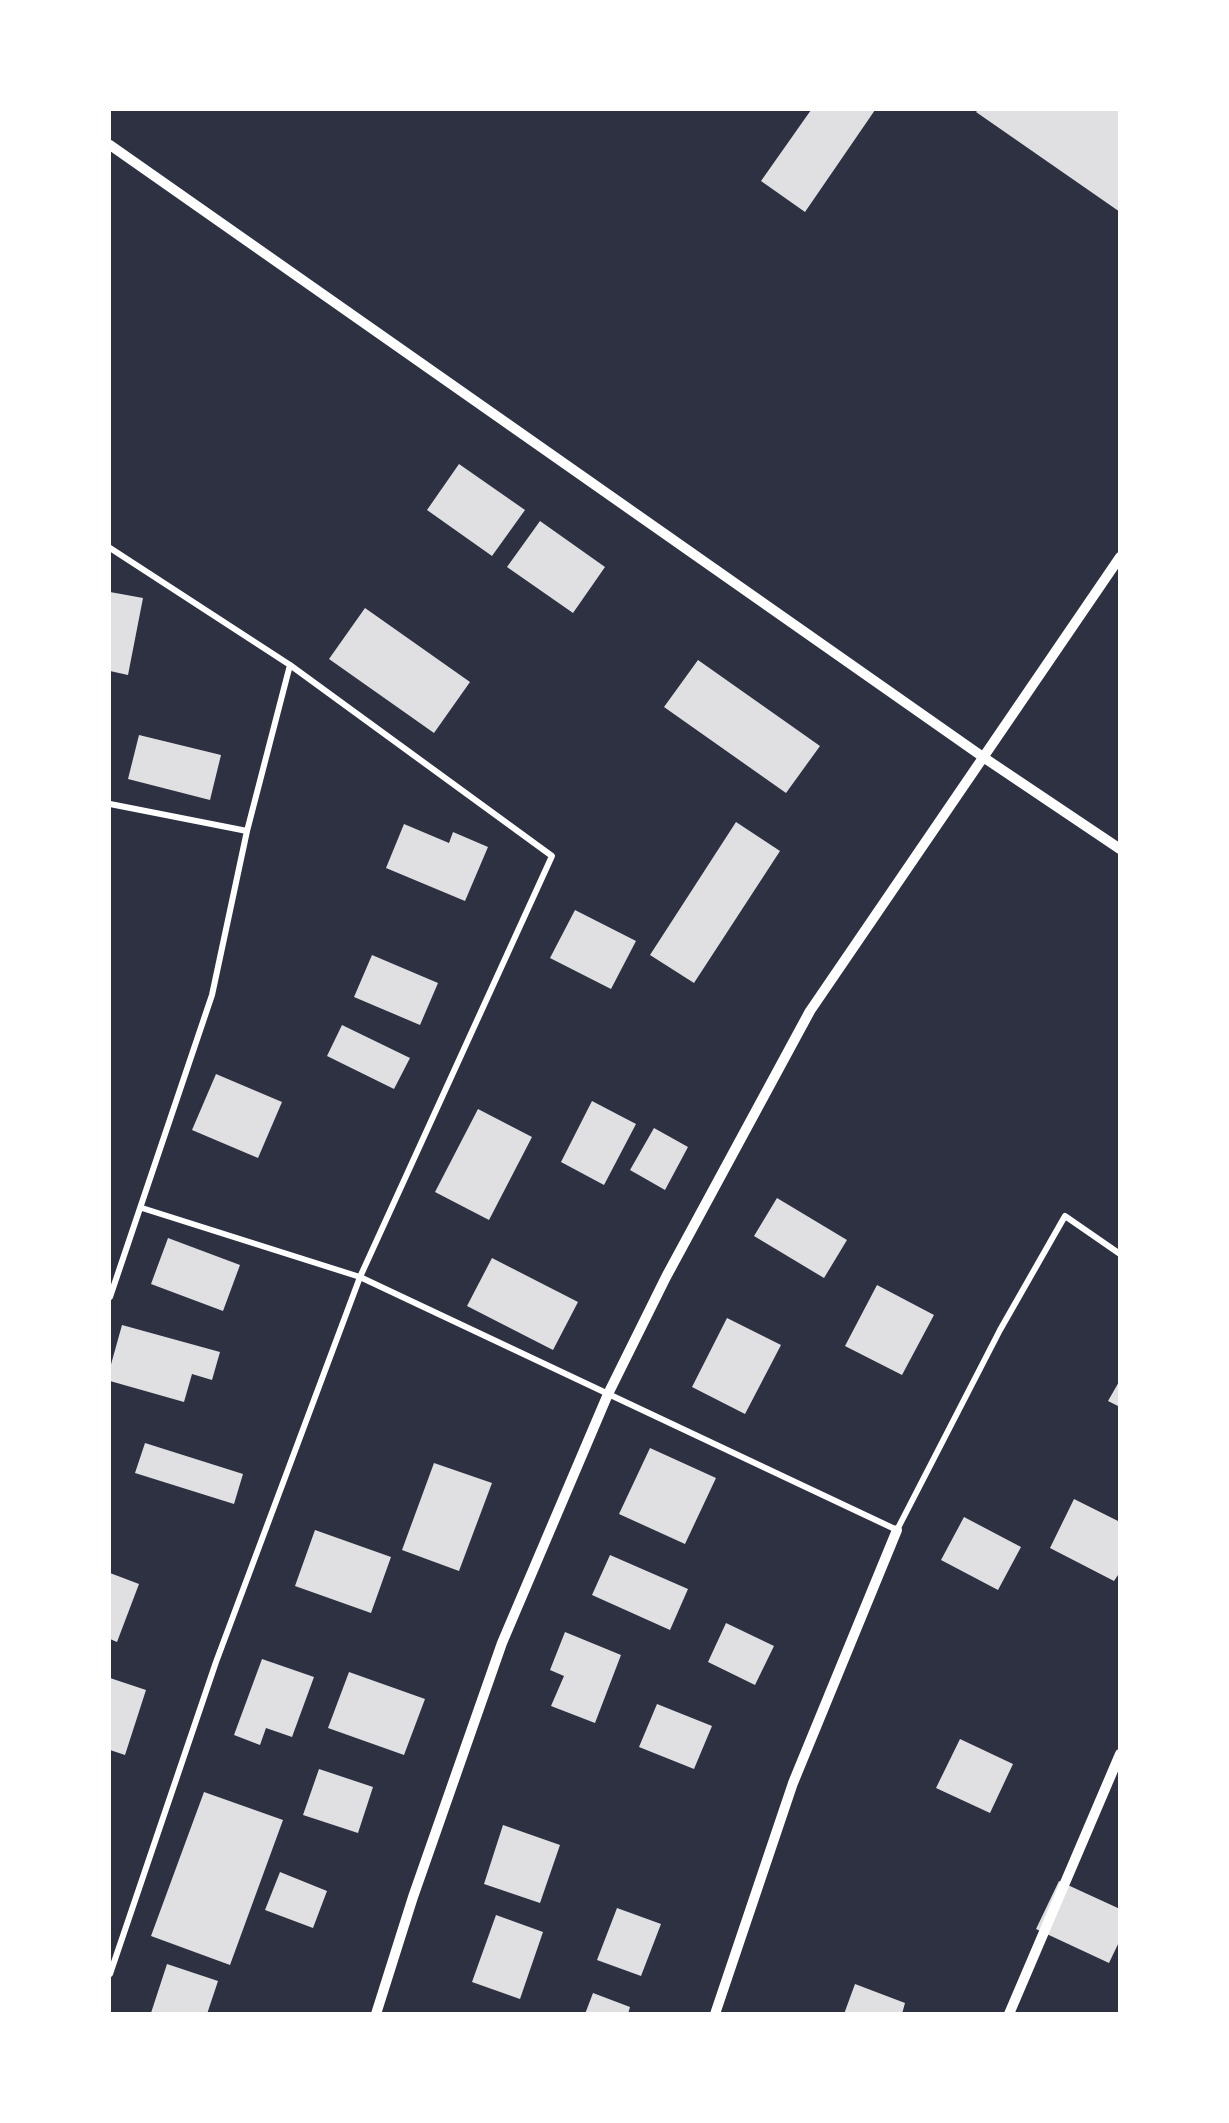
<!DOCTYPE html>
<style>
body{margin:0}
#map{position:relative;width:1229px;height:2123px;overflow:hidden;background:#2d3142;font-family:"Zilla Slab",serif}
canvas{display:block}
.frame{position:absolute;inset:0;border:111px solid #fff;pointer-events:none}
</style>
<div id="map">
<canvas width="1229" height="2123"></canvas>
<div class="frame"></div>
</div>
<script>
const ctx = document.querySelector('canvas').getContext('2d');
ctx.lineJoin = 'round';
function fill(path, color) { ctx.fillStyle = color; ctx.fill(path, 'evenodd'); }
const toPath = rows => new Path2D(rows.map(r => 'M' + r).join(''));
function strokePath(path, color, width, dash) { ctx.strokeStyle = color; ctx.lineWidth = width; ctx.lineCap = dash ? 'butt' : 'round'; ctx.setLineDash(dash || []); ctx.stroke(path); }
const building = toPath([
 [811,110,875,110,805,212,761,181],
 [978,110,1120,110,1120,212,976,112],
 [459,464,525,510,492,556,427,510],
 [540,521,605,567,573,613,507,567],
 [110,592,143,598,128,675,110,671],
 [365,608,470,682,434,733,329,659],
 [698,660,820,746,786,793,664,707],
 [139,735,221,755,210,800,128,779],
 [736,822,780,851,694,983,650,955],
 [404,824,449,843,453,832,488,847,465,901,386,868],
 [575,910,636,941,611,989,550,958],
 [372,955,438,983,420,1025,354,997],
 [342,1025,410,1058,394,1089,327,1056],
 [216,1074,282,1102,258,1158,192,1130],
 [592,1101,636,1124,604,1185,561,1162],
 [478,1109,532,1137,489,1220,435,1192],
 [654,1128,688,1147,665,1190,630,1170],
 [777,1198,847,1240,824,1278,754,1236],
 [168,1238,240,1265,223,1311,151,1284],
 [492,1258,578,1302,553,1350,467,1306],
 [877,1285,934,1315,902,1375,845,1346],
 [727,1318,781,1345,745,1414,692,1387],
 [122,1325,220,1352,212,1380,192,1374,184,1402,110,1381,110,1368],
 [1120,1380,1120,1407,1108,1401],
 [145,1443,243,1474,234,1504,135,1473],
 [650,1448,716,1478,685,1544,619,1514],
 [434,1463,492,1483,459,1571,402,1550],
 [1074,1499,1120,1522,1120,1572,1114,1581,1050,1548],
 [964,1517,1021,1547,998,1590,941,1560],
 [315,1530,391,1557,371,1613,295,1586],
 [610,1555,688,1589,670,1630,592,1595],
 [110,1573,139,1584,117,1642,110,1639],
 [726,1623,774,1646,755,1685,708,1662],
 [565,1632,621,1655,595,1723,551,1706,564,1676,550,1670],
 [262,1659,314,1677,292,1737,266,1728,260,1745,234,1735],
 [349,1672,425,1699,404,1755,328,1728],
 [110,1678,146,1690,125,1755,110,1750],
 [657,1704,712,1726,694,1769,639,1747],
 [960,1739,1013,1764,990,1813,936,1788],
 [319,1769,373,1787,358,1833,303,1815],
 [204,1792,283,1820,230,1965,151,1936],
 [503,1825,560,1845,540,1903,484,1884],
 [280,1872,327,1891,313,1928,265,1910],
 [1059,1881,1120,1909,1120,1940,1109,1963,1036,1929],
 [617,1908,661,1924,641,1976,597,1960],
 [496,1915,543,1932,520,1999,472,1982],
 [167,1964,218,1981,207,2014,151,2013],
 [855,1984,905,2003,902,2014,844,2014],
 [593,1993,630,2007,628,2014,585,2014]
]);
const minor = toPath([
 [110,548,290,665,552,856,360,1277,216,1662,110,1974],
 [110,804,247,831],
 [142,1208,360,1277,897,1530,1000,1330,1065,1216,1120,1254],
 [110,1297,212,995,247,831,290,665]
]);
const tertiary = toPath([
 [110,145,983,757,1120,849],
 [376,2014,413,1897,502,1643,608,1394,666,1277,810,1011,1120,557],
 [715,2014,793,1783,897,1530],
 [1009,2014,1120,1754]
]);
fill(building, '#e0e0e3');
strokePath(minor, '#fff', 6);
strokePath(tertiary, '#fff', 10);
</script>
